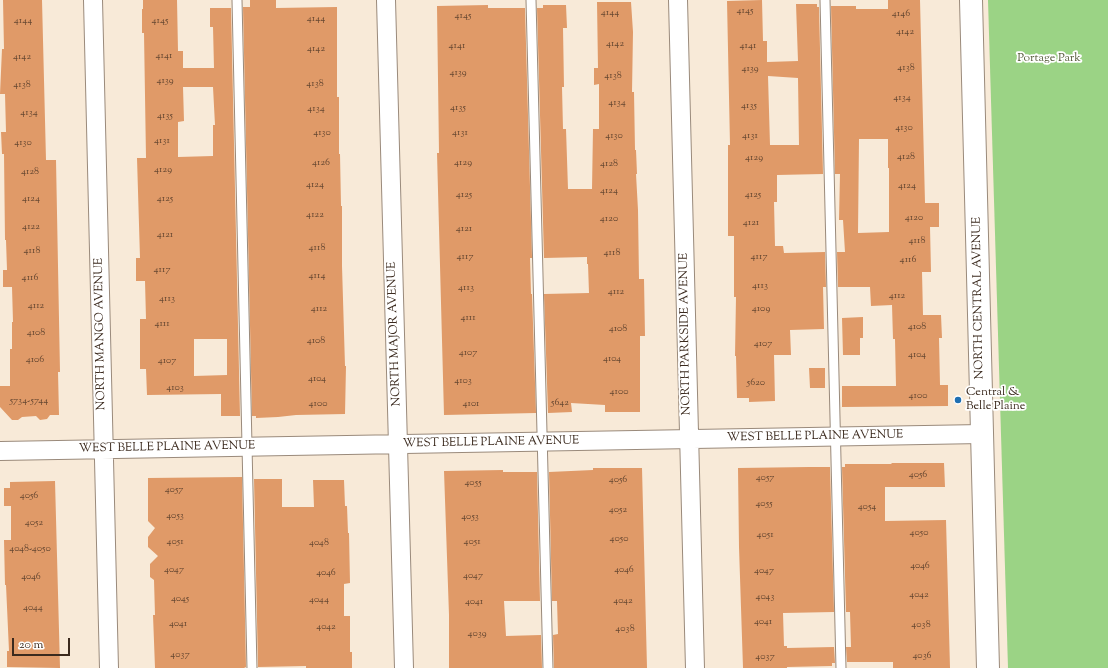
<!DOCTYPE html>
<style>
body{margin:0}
#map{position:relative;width:1108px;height:668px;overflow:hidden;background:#f8ead8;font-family:"Sorts Mill Goudy",serif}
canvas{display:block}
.scale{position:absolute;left:12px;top:638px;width:58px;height:18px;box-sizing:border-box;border:2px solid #3b2a1e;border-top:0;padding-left:5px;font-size:12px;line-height:14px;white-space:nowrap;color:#3b2a1e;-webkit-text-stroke:3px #fff;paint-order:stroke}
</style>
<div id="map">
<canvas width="1108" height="668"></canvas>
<div class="scale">20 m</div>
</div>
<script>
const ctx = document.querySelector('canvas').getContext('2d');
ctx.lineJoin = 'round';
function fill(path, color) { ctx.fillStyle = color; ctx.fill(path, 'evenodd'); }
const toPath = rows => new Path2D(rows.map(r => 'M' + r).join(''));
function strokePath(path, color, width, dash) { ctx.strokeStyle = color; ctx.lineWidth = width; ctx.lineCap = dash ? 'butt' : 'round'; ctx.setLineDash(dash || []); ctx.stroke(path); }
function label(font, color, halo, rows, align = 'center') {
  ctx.font = font + ' "Sorts Mill Goudy",serif'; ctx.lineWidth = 3.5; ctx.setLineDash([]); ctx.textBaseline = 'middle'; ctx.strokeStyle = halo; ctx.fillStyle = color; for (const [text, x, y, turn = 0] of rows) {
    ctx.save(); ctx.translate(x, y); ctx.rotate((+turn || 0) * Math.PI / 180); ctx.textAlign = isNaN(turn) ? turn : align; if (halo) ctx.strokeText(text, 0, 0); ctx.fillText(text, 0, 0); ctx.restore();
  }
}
const green = toPath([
 [988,0,1108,0,1108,668,1008,668]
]);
const building = toPath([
 [3,0,42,0,46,160,56,160,60,372,58,372,59,415,50,415,47,419,40,420,36,416,22,417,18,420,12,420,0,407,0,386,10,386,10,349,12,349,12,322,13,322,12,287,3,287,3,270,7,270,6,240,5,240,4,154,2,154,1,132,6,132,5,94,0,94,2,49,4,49],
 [143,0,177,0,178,51,183,51,183,68,214,68,213,27,210,27,210,8,231,8,240,416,221,416,221,394,147,395,146,369,140,369,140,319,146,319,145,281,136,281,136,258,140,258,137,158,146,158,144,33,142,33,142,9,143,9],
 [183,87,213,87,215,125,213,125,213,156,178,157,178,122,184,121],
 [194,339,227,339,227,375,194,376],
 [250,0,276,0,276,8,337,7,337,97,339,97,339,154,340,154,341,206,342,206,342,266,345,366,346,366,345,414,296,415,278,417,256,418,256,416,252,416,243,7,250,7],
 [762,0,763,41,767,41,767,62,798,61,796,4,817,4,817,7,819,7,823,174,777,175,777,202,774,202,775,246,783,246,784,253,825,252,826,287,823,287,824,329,790,330,791,355,774,355,775,401,749,402,749,398,737,398,736,356,735,356,736,297,734,297,734,236,728,236,728,145,730,145,727,1],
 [768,76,798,78,799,145,770,145],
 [888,0,920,0,925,203,939,203,939,227,930,227,931,272,922,272,923,315,941,315,942,338,939,338,940,385,948,385,948,406,842,407,842,386,896,386,895,339,893,339,892,305,871,306,870,287,838,287,837,252,845,252,843,220,839,220,840,174,835,174,831,6,856,6,856,9,888,9],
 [859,139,888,139,888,168,889,168,889,232,858,233],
 [597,2,631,2,633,32,632,92,634,92,635,150,636,150,637,174,636,174,638,210,639,279,644,279,645,336,640,336,640,412,605,412,605,405,571,403,572,412,548,413,544,294,589,293,588,264,587,264,587,257,544,258,537,8,543,8,543,5,566,5,567,28,563,28,564,87,562,87,563,129,566,129,568,189,592,189,593,129,599,129,599,84,594,85,594,68,598,68],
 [488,5,488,8,525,8,532,258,530,258,531,294,532,294,536,413,444,415,437,153,439,153,437,6],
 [863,317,863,338,860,338,860,355,843,355,842,318],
 [809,368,825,368,825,388,810,388],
 [891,463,944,463,945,487,885,487,885,521,946,520,950,668,893,668,893,662,847,662,846,647,851,647,850,612,846,612,842,467,845,467,845,464,892,464],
 [809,467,830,467,834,612,783,613,784,646,787,646,787,648,834,647,835,663,832,663,832,666,787,667,787,668,743,668,739,547,738,468],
 [593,468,642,468,647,668,554,668,553,635,558,634,557,601,552,601,549,472,593,470],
 [503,470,503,472,537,472,540,601,504,601,506,636,541,635,542,668,449,668,449,615,444,471],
 [242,477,246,667,244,668,155,668,153,615,155,615,154,580,150,577,150,564,158,556,148,547,148,537,155,528,148,521,148,478],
 [254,479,282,479,282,507,314,507,313,480,344,480,345,506,347,506,348,533,349,533,350,583,344,584,344,616,350,616,350,652,352,652,352,668,306,668,306,666,258,667],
 [55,481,60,668,7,667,7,651,9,651,6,585,5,585,4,540,11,540,11,506,4,506,4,488,10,488,10,482]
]);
const service = toPath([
 [237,0,252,668],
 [531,0,548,668],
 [825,0,841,668]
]);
const minor = toPath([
 [93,0,109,668],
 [386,0,404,668],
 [678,0,695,668],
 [0,451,982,434]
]);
const secondary = toPath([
 [971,0,988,668]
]);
const markers = [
 [958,400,4,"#1f6fb2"]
];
const numberNames = [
 ["4145",745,11],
 ["4144",610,13],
 ["4146",901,14],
 ["4145",463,16],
 ["4144",316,19],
 ["4144",23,21],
 ["4145",160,21],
 ["4142",905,32],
 ["4142",615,44],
 ["4141",457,46],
 ["4141",748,46],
 ["4142",316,49],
 ["4141",164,56],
 ["4142",22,57],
 ["4138",906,68],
 ["4139",750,69],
 ["4139",458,73],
 ["4138",613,76],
 ["4139",165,81],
 ["4138",315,84],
 ["4138",22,85],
 ["4134",902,98],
 ["4134",617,103],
 ["4135",749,106],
 ["4135",458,108],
 ["4134",316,109],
 ["4134",29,113],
 ["4135",165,116],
 ["4130",904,128],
 ["4130",322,133],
 ["4131",460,133],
 ["4130",614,136],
 ["4131",750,136],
 ["4131",162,141],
 ["4130",23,143],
 ["4128",906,157],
 ["4129",754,158],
 ["4126",321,163],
 ["4129",463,163],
 ["4128",609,164],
 ["4129",163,170],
 ["4128",30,172],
 ["4124",315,185],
 ["4124",907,186],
 ["4124",609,191],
 ["4125",464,195],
 ["4125",753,195],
 ["4124",31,199],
 ["4125",165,199],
 ["4122",315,215],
 ["4120",914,218],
 ["4120",609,219],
 ["4121",751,223],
 ["4122",31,227],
 ["4121",464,229],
 ["4121",165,235],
 ["4118",917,241],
 ["4118",317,248],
 ["4118",32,251],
 ["4118",612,253],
 ["4117",465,257],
 ["4117",759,257],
 ["4116",908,260],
 ["4117",162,270],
 ["4114",317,276],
 ["4116",30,278],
 ["4113",760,286],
 ["4113",466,288],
 ["4112",616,292],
 ["4112",897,296],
 ["4113",167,299],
 ["4112",36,306],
 ["4112",319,309],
 ["4109",761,309],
 ["4111",468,318],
 ["4111",162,324],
 ["4108",917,327],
 ["4108",618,329],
 ["4108",36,333],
 ["4108",316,341],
 ["4107",763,344],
 ["4107",468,353],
 ["4104",917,355],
 ["4104",612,359],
 ["4106",35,360],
 ["4107",167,361],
 ["4104",317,379],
 ["4103",463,381],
 ["5620",756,383],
 ["4103",175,388],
 ["4100",619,392],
 ["4100",918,396],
 ["5734-5744",29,401],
 ["5642",560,403],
 ["4100",318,404],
 ["4101",471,404],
 ["4056",918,475],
 ["4057",765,478],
 ["4056",618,480],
 ["4055",473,483],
 ["4057",174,490],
 ["4056",29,496],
 ["4055",764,504],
 ["4054",867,507],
 ["4052",618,510],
 ["4053",175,516],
 ["4053",470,517],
 ["4052",34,523],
 ["4050",919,533],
 ["4051",765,535],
 ["4050",619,539],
 ["4051",175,542],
 ["4051",472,542],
 ["4048",319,543],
 ["4048-4050",30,549],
 ["4046",920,566],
 ["4047",174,570],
 ["4046",624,570],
 ["4047",764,571],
 ["4046",326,573],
 ["4047",473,576],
 ["4046",31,577],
 ["4042",919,595],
 ["4043",765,597],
 ["4045",180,599],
 ["4044",319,600],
 ["4042",623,601],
 ["4041",474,602],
 ["4044",33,608],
 ["4041",763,622],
 ["4041",178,624],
 ["4038",921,625],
 ["4042",326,627],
 ["4038",625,629],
 ["4039",477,634],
 ["4037",180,655],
 ["4036",922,656],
 ["4037",765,657]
];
const parkNames = [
 ["Portage Park",1049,59]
];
const streetNames = [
 ["NORTH CENTRAL AVENUE",979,298,-91],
 ["NORTH MANGO AVENUE",101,334,-91],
 ["NORTH MAJOR AVENUE",395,334,-92],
 ["NORTH PARKSIDE AVENUE",686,334,-91],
 ["WEST BELLE PLAINE AVENUE",815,437,-1],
 ["WEST BELLE PLAINE AVENUE",491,443,-1],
 ["WEST BELLE PLAINE AVENUE",167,448,-1]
];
const poiNames = [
 ["Central &",966,393],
 ["Belle Plaine",966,407]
];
fill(green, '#9bd385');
fill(building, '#e09a68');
strokePath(service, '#9a8a7b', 11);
strokePath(minor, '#9a8a7b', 20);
strokePath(secondary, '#9a8a7b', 24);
strokePath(service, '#fff', 9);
strokePath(minor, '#fff', 18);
strokePath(secondary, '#fff', 22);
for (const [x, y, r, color] of markers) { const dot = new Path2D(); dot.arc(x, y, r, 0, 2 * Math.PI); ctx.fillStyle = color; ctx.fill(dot); strokePath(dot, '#fff', 1.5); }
label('10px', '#644630', null, numberNames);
label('12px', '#585d3d', '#fff', parkNames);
label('12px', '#3b2a1e', '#fff', streetNames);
label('12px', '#3b2a1e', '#fff', poiNames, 'left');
</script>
